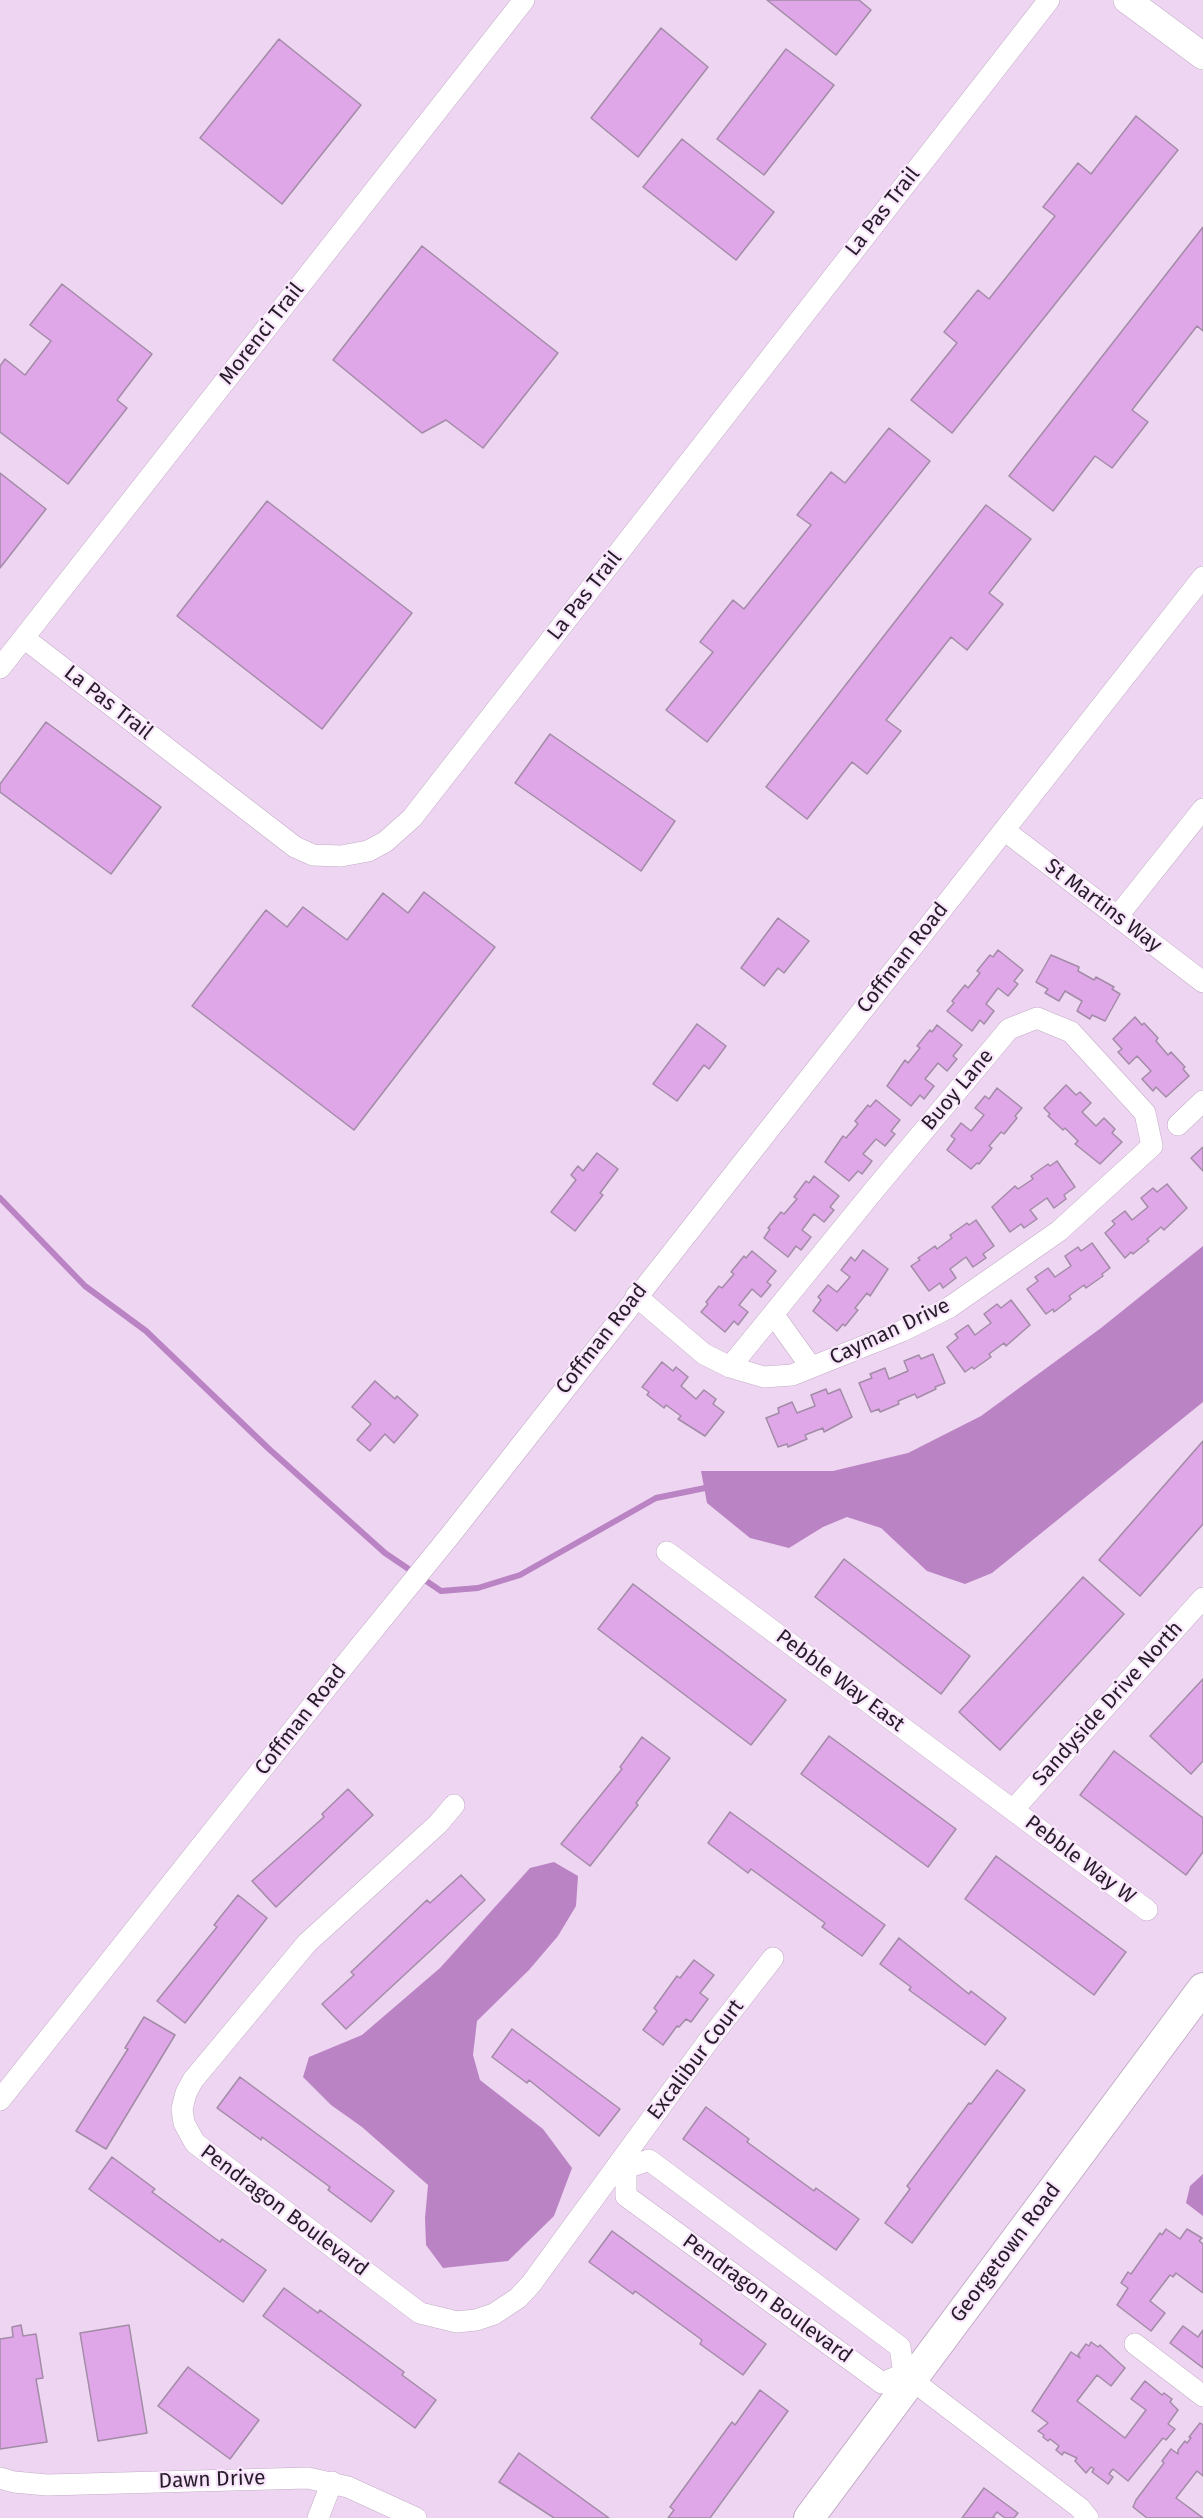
<!DOCTYPE html>
<style>
body{margin:0}
canvas{display:block;background:#eed5f2}
</style>
<canvas width="1203" height="2518"></canvas>
<script>
const ctx = document.querySelector('canvas').getContext('2d');
ctx.lineJoin = 'round';
function fill(path, color) { ctx.fillStyle = color; ctx.fill(path, 'evenodd'); }
const toPath = rows => new Path2D(rows.map(r => 'M' + r).join(''));
function strokePath(path, color, width, dash) { ctx.strokeStyle = color; ctx.lineWidth = width; ctx.lineCap = dash ? 'butt' : 'round'; ctx.setLineDash(dash || []); ctx.stroke(path); }
function label(font, color, halo, rows, align = 'center') {
  ctx.font = font + ' "Fira Sans",sans-serif'; ctx.lineWidth = 4.5; ctx.setLineDash([]); ctx.textBaseline = 'middle'; ctx.strokeStyle = halo; ctx.fillStyle = color; for (const [text, x, y, turn = 0] of rows) {
    ctx.save(); ctx.translate(x, y); ctx.rotate((+turn || 0) * Math.PI / 180); ctx.textAlign = isNaN(turn) ? turn : align; if (halo) ctx.strokeText(text, 0, 0); ctx.fillText(text, 0, 0); ctx.restore();
  }
}
const water = toPath([
 [1203,1246,1203,1402,992,1573,965,1584,927,1571,881,1528,847,1517,823,1527,789,1548,750,1538,707,1503,701,1471,833,1471,908,1453,981,1416,1101,1328],
 [554,1862,578,1876,576,1906,558,1936,529,1970,477,2021,473,2055,480,2080,543,2129,572,2168,554,2216,508,2261,443,2268,426,2245,425,2218,428,2185,362,2127,331,2105,303,2077,309,2057,362,2035,440,1968,530,1868],
 [1203,2174,1203,2216,1186,2203,1190,2186]
]);
const stream = toPath([
 [0,1198,85,1286,146,1331,269,1449,385,1553,441,1591,478,1588,520,1575,656,1498,710,1487]
]);
const building = toPath([
 [767,0,859,0,871,10,836,55,767,0],
 [661,28,708,67,638,157,591,118,661,28],
 [279,39,361,105,282,204,200,138,279,39],
 [786,49,834,85,764,175,717,139,786,49],
 [1136,116,1178,150,952,433,911,400,957,343,944,332,978,290,989,299,1055,216,1043,207,1078,163,1091,174,1136,116],
 [682,139,774,212,736,260,643,187,682,139],
 [1203,227,1203,331,1197,326,1132,410,1148,422,1112,468,1095,456,1053,511,1009,476,1203,227],
 [422,246,558,353,483,448,446,420,422,433,333,360,422,246],
 [62,284,152,354,117,400,127,408,68,484,0,432,0,366,5,359,25,375,51,341,30,325,62,284],
 [889,428,930,461,707,742,666,710,713,652,700,642,733,600,744,609,811,525,797,515,831,472,845,483,889,428],
 [0,473,46,509,0,568,0,473],
 [267,501,412,613,322,729,177,616,267,501],
 [986,505,1031,539,989,593,1003,604,967,650,951,637,886,720,901,731,867,774,852,762,807,819,766,787,986,505],
 [46,722,161,807,111,874,0,792,0,784,46,722],
 [550,734,675,821,641,871,515,783,550,734],
 [424,892,495,947,354,1130,192,1006,266,910,287,927,303,907,347,940,383,893,408,913,424,892],
 [778,918,809,941,784,973,778,968,764,986,741,968,778,918],
 [998,950,1023,970,1014,981,1018,984,1008,996,998,988,986,1004,994,1011,984,1024,980,1020,972,1031,947,1011,954,1003,952,1001,965,985,968,988,980,973,977,971,990,955,993,957,998,950],
 [1051,955,1079,967,1078,971,1094,980,1096,977,1114,987,1112,989,1120,994,1105,1021,1092,1015,1090,1019,1077,1011,1082,1001,1065,991,1059,1001,1045,993,1048,989,1036,982,1051,955],
 [1135,1017,1142,1025,1144,1023,1158,1038,1156,1041,1168,1055,1171,1052,1185,1067,1183,1069,1189,1076,1166,1097,1156,1087,1153,1091,1142,1079,1151,1071,1137,1056,1129,1064,1118,1052,1122,1049,1113,1039,1135,1017],
 [697,1024,726,1046,709,1069,704,1065,677,1101,653,1084,697,1024],
 [937,1025,962,1045,953,1056,957,1059,947,1071,938,1063,925,1079,934,1086,924,1099,920,1095,911,1106,887,1086,905,1060,908,1063,920,1048,917,1046,930,1030,932,1032,937,1025],
 [1066,1085,1076,1095,1080,1092,1091,1103,1082,1112,1096,1126,1104,1118,1115,1129,1112,1133,1122,1142,1100,1164,1075,1144,1078,1141,1065,1128,1063,1130,1048,1116,1050,1114,1044,1108,1066,1085],
 [997,1088,1022,1108,1015,1116,1017,1118,1004,1134,1001,1132,989,1146,992,1148,979,1164,977,1163,971,1169,947,1150,955,1139,951,1136,961,1123,971,1131,984,1115,975,1108,985,1096,989,1099,997,1088],
 [876,1100,900,1120,891,1131,895,1134,885,1146,876,1139,863,1154,872,1161,862,1174,858,1171,849,1181,825,1162,843,1136,846,1138,858,1124,855,1121,868,1105,870,1107,876,1100],
 [1203,1147,1203,1171,1191,1158,1203,1147],
 [597,1153,618,1169,600,1193,603,1195,575,1231,551,1212,576,1180,571,1175,578,1166,583,1171,597,1153],
 [1057,1161,1075,1187,1064,1195,1066,1199,1054,1208,1047,1198,1030,1210,1037,1219,1024,1228,1021,1224,1010,1232,992,1207,1015,1186,1018,1189,1033,1179,1031,1176,1048,1164,1050,1166,1057,1161],
 [814,1176,839,1196,830,1207,834,1210,824,1222,814,1214,802,1230,811,1237,801,1250,796,1246,788,1257,764,1238,770,1229,768,1228,781,1212,784,1214,797,1199,794,1197,806,1181,809,1183,814,1176],
 [1167,1184,1187,1208,1164,1230,1161,1227,1147,1239,1149,1241,1133,1254,1131,1252,1125,1258,1105,1233,1115,1224,1112,1221,1125,1211,1132,1220,1148,1207,1141,1198,1153,1188,1157,1192,1167,1184],
 [976,1220,994,1246,983,1254,986,1258,973,1267,966,1257,950,1269,956,1278,943,1288,940,1283,929,1291,911,1266,920,1260,918,1258,935,1246,937,1249,952,1238,950,1235,967,1223,969,1225,976,1220],
 [1092,1243,1110,1268,1102,1274,1103,1276,1086,1288,1084,1285,1069,1296,1071,1299,1054,1312,1053,1309,1046,1314,1027,1289,1038,1281,1035,1277,1048,1268,1055,1277,1071,1266,1065,1256,1078,1247,1081,1251,1092,1243],
 [863,1250,888,1269,870,1296,867,1293,855,1308,858,1310,845,1326,843,1324,837,1331,813,1311,821,1300,818,1297,828,1285,837,1292,850,1277,841,1270,851,1257,855,1261,863,1250],
 [752,1251,776,1271,767,1282,771,1285,761,1297,752,1289,739,1305,748,1312,738,1325,734,1321,725,1332,701,1312,708,1304,706,1302,719,1286,722,1288,734,1274,731,1272,744,1256,746,1258,752,1251],
 [1011,1300,1030,1325,1006,1346,1004,1343,989,1354,991,1357,974,1369,972,1367,965,1372,947,1347,958,1338,955,1334,968,1325,975,1335,991,1323,984,1314,997,1304,1001,1308,1011,1300],
 [933,1354,945,1383,935,1387,936,1389,917,1398,915,1394,898,1401,899,1404,880,1412,879,1409,871,1412,859,1383,872,1378,870,1374,885,1368,889,1379,908,1371,904,1361,919,1355,921,1359,933,1354],
 [662,1362,673,1371,676,1367,688,1377,681,1386,696,1399,704,1390,716,1399,713,1404,724,1412,705,1436,678,1419,681,1416,666,1405,664,1408,647,1395,649,1392,642,1387,662,1362],
 [375,1381,395,1399,397,1396,418,1415,394,1443,385,1434,370,1451,357,1440,371,1424,352,1407,375,1381],
 [826,1389,828,1394,840,1389,852,1417,824,1432,823,1428,805,1435,807,1439,788,1447,787,1444,778,1447,766,1418,779,1413,778,1408,792,1402,797,1413,815,1406,811,1395,826,1389],
 [1203,1441,1203,1524,1140,1596,1099,1560,1203,1441],
 [844,1559,970,1656,941,1694,815,1597,844,1559],
 [1083,1577,1124,1614,1000,1750,959,1712,1083,1577],
 [633,1584,786,1700,751,1745,598,1629,633,1584],
 [1203,1679,1203,1761,1191,1774,1150,1736,1203,1679],
 [829,1736,956,1829,928,1867,801,1774,829,1736],
 [642,1737,670,1758,636,1803,638,1805,590,1866,561,1844,622,1769,620,1767,642,1737],
 [1114,1751,1203,1818,1203,1852,1186,1875,1080,1795,1114,1751],
 [348,1789,373,1815,276,1907,252,1881,324,1817,322,1814,348,1789],
 [730,1812,885,1925,862,1956,822,1927,825,1923,751,1869,748,1873,708,1843,730,1812],
 [996,1856,1126,1952,1094,1995,965,1899,996,1856],
 [461,1875,485,1900,346,2029,322,2004,354,1975,351,1972,427,1900,430,1903,461,1875],
 [238,1895,267,1918,185,2023,157,2001,217,1927,214,1925,238,1895],
 [899,1938,969,1994,971,1991,1006,2018,985,2045,909,1990,911,1987,880,1964,899,1938],
 [694,1960,714,1975,700,1993,708,1999,691,2022,686,2019,679,2027,677,2026,663,2045,643,2030,657,2011,654,2008,677,1976,680,1978,694,1960],
 [144,2017,175,2035,106,2149,76,2131,128,2049,125,2048,144,2017],
 [512,2029,620,2109,599,2136,529,2080,527,2083,492,2057,512,2029],
 [997,2070,1025,2090,912,2243,885,2223,910,2189,907,2186,969,2103,971,2104,997,2070],
 [240,2077,394,2191,371,2222,328,2190,330,2187,262,2137,261,2140,217,2108,240,2077],
 [706,2107,749,2139,747,2142,814,2191,816,2188,859,2219,836,2250,683,2139,706,2107],
 [112,2157,155,2189,152,2192,220,2242,222,2239,266,2270,243,2302,89,2189,112,2157],
 [1166,2229,1180,2239,1187,2229,1202,2238,1199,2241,1203,2244,1203,2293,1176,2273,1173,2277,1170,2275,1150,2301,1165,2313,1151,2331,1117,2305,1128,2288,1121,2283,1128,2272,1131,2274,1160,2233,1162,2235,1166,2229],
 [612,2231,766,2344,743,2375,700,2344,702,2340,635,2291,633,2294,589,2262,612,2231],
 [284,2288,318,2313,320,2310,404,2372,402,2375,436,2400,415,2428,263,2316,284,2288],
 [21,2325,23,2336,36,2334,43,2378,36,2379,47,2442,0,2449,0,2339,13,2337,12,2327,21,2325],
 [129,2325,147,2433,98,2441,80,2333,129,2325],
 [1183,2326,1198,2337,1203,2330,1203,2368,1170,2343,1183,2326],
 [1091,2342,1098,2347,1100,2345,1125,2368,1111,2386,1097,2375,1077,2401,1125,2438,1146,2410,1131,2399,1145,2381,1162,2395,1164,2393,1172,2399,1170,2402,1178,2410,1168,2424,1175,2429,1166,2440,1163,2438,1128,2481,1113,2469,1109,2474,1113,2477,1108,2484,1092,2472,1094,2469,1091,2467,1086,2473,1075,2461,1077,2458,1064,2452,1062,2455,1056,2450,1059,2446,1050,2439,1048,2441,1043,2437,1044,2435,1038,2431,1048,2423,1032,2411,1071,2352,1080,2358,1078,2355,1086,2344,1089,2346,1091,2342],
 [188,2367,259,2420,230,2459,158,2406,188,2367],
 [760,2390,788,2411,710,2518,668,2518,674,2510,670,2507,732,2422,735,2425,760,2390],
 [1200,2423,1203,2425,1203,2476,1197,2471,1176,2498,1203,2518,1147,2518,1133,2507,1136,2500,1164,2463,1162,2461,1171,2449,1178,2454,1178,2450,1185,2441,1187,2443,1191,2438,1189,2437,1200,2423],
 [519,2453,609,2518,554,2518,499,2482,519,2453],
 [984,2488,1018,2513,1014,2518,1005,2518,997,2512,993,2517,995,2518,962,2518,984,2488]
]);
const minor = toPath([
 [24,638,295,847,313,855,341,856,368,851,385,842,412,818,1049,0],
 [0,668,524,0],
 [1004,830,1203,982],
 [1117,917,1203,809],
 [1178,1125,1203,1101],
 [636,1296,704,1354,730,1367,764,1377,792,1375,902,1331,950,1307,1059,1231,1152,1146,1145,1113,1071,1032,1037,1018,1009,1029,875,1189,730,1367],
 [773,1314,811,1367],
 [667,1552,1147,1910],
 [454,1805,438,1824,307,1943,193,2080,186,2093,182,2109,184,2123,195,2143,420,2313,457,2322,476,2320,494,2314,518,2298,531,2284,709,2040,773,1958],
 [1013,1810,1203,1598],
 [0,2100,335,1677,452,1533,1203,577],
 [626,2168,649,2160,900,2347,904,2374,1080,2508,1088,2518],
 [626,2168,626,2196,882,2383,904,2374],
 [1135,2344,1203,2396],
 [0,2478,14,2482,47,2485,308,2478,348,2487,416,2518],
 [318,2518,332,2482]
]);
const tertiary = toPath([
 [1127,0,1203,56]
]);
const secondary = toPath([
 [809,2518,1203,1988]
]);
const streetNames = [
 ["La Pas Trail",883,212,-52],
 ["Morenci Trail",262,334,-52],
 ["La Pas Trail",585,596,-52],
 ["La Pas Trail",108,703,38],
 ["St Martins Way",1103,906,37],
 ["Coffman Road",903,958,-52],
 ["Buoy Lane",958,1090,-50],
 ["Cayman Drive",890,1332,-25],
 ["Coffman Road",602,1339,-52],
 ["Pebble Way East",840,1681,37],
 ["Sandyside Drive North",1108,1704,-48],
 ["Coffman Road",301,1720,-52],
 ["Pebble Way W",1080,1860,37],
 ["Excalibur Court",696,2060,-53],
 ["Pendragon Boulevard",284,2211,37],
 ["Georgetown Road",1006,2253,-53],
 ["Pendragon Boulevard",767,2299,36],
 ["Dawn Drive",212,2480,-2]
];
fill(water, '#ba83c3');
strokePath(stream, '#ba83c3', 6);
fill(building, '#dfa7e8');
strokePath(building, '#a38ca7', 1.5);
strokePath(minor, '#c3abc7', 22);
strokePath(tertiary, '#c3abc7', 28);
strokePath(secondary, '#c3abc7', 32);
strokePath(minor, '#fff', 21);
strokePath(tertiary, '#fff', 27);
strokePath(secondary, '#fff', 30);
label('21px', '#251c27', '#f9e5fc', streetNames);
</script>
